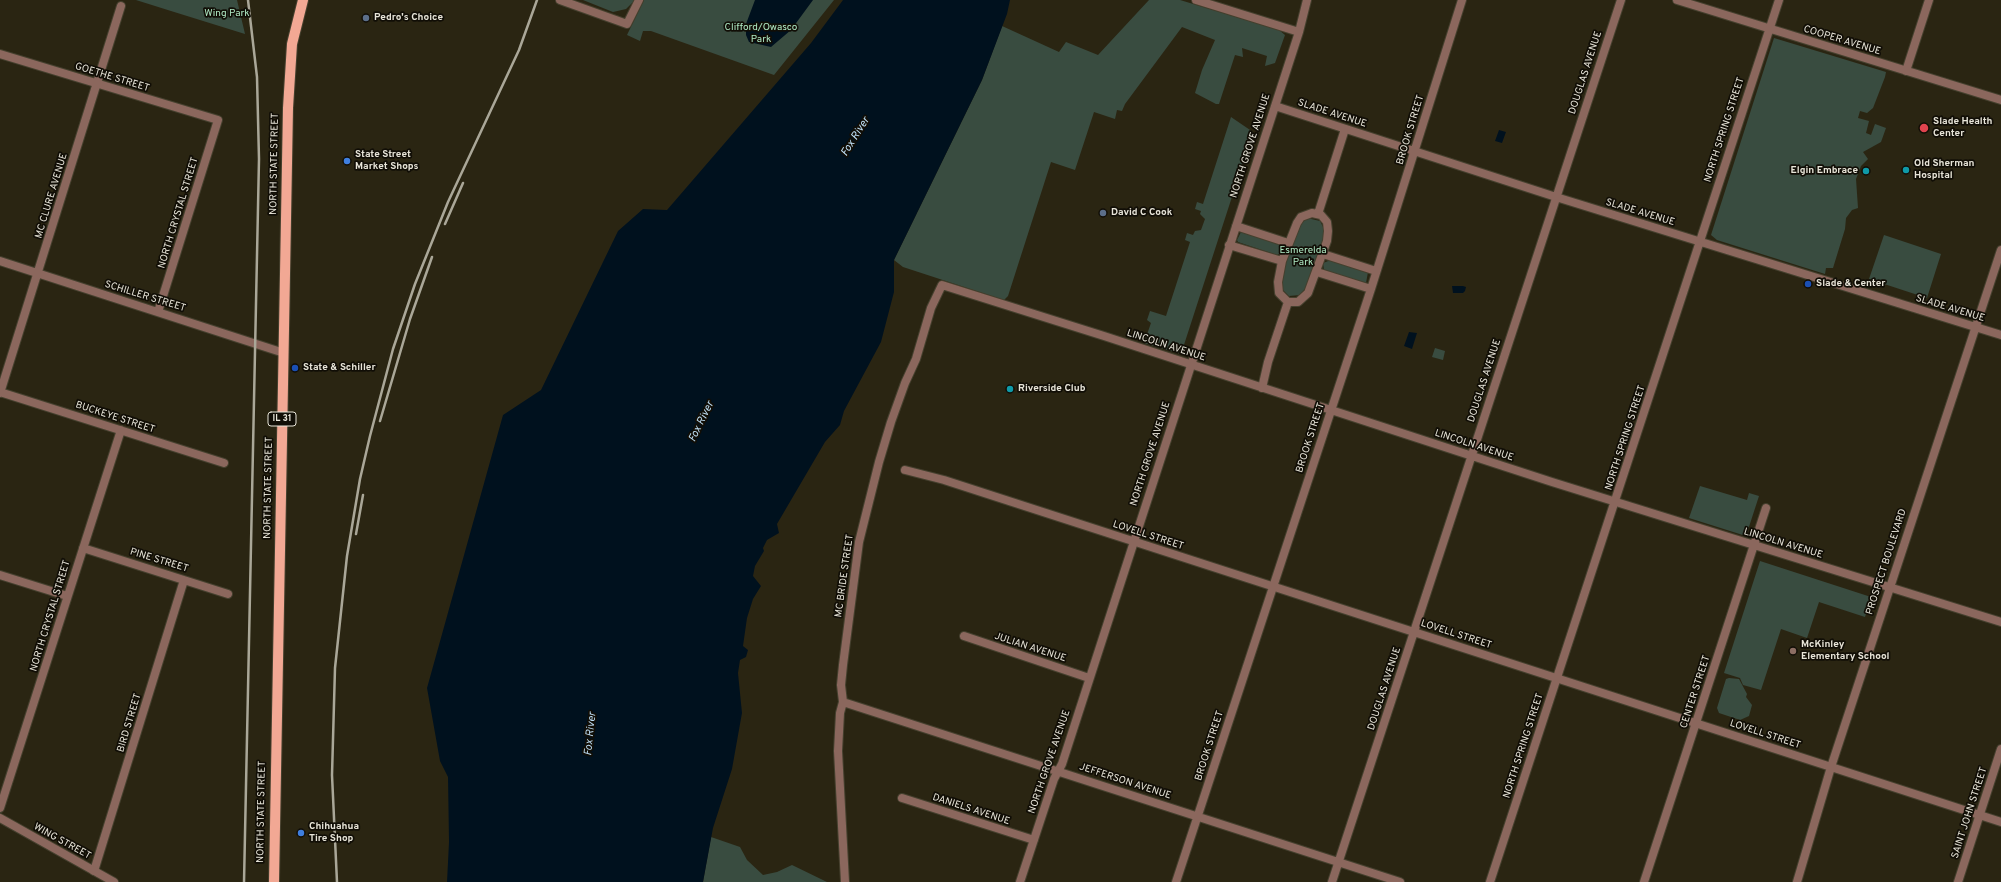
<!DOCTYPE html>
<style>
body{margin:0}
canvas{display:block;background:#2a2512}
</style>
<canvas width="2001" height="882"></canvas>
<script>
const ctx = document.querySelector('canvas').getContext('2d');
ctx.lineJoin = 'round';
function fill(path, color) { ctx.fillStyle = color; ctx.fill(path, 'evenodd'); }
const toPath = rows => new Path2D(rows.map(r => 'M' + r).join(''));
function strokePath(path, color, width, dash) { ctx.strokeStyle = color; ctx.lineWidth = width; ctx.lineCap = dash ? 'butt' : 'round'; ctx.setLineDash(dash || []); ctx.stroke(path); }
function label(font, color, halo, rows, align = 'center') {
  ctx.font = font + ' Overpass,sans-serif'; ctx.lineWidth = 3.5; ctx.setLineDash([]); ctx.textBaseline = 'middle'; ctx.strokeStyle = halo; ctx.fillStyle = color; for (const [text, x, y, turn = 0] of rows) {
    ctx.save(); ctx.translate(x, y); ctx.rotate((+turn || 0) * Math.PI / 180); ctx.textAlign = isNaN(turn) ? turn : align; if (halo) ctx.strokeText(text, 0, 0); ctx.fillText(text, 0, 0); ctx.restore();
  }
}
const green = toPath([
 [136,0,237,0,245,34,171,11],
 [583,0,636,0,635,4,632,3,626,9,613,12],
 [644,0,834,0,774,75,651,31,643,31,640,41,627,35],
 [1149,0,1180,0,1279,30,1285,35,1275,63,1265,66,1267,56,1242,48,1243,57,1235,55,1219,104,1216,104,1195,93,1202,70,1215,40,1182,27,1125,104,1122,111,1117,110,1115,119,1094,112,1075,170,1051,162,1008,296,1004,300,903,267,894,260,982,80,1002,26,1059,52,1066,42,1098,55],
 [1774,38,1886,72,1885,77,1873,108,1867,113,1860,111,1858,118,1869,121,1866,133,1871,135,1875,124,1886,128,1881,142,1863,152,1868,159,1861,166,1856,179,1858,208,1852,210,1846,218,1845,229,1833,268,1826,268,1825,274,1717,240,1711,235],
 [1231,117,1253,132,1181,354,1144,343,1151,323,1147,320,1150,311,1166,316,1190,242,1185,240,1187,233,1193,235,1195,231,1201,230,1205,219,1200,214,1201,211,1195,209,1197,202,1203,204],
 [1307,218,1320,221,1325,231,1324,237,1309,284,1300,295,1289,296,1282,289,1284,268,1299,226],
 [1241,232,1281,244,1279,254,1277,255,1238,242,1237,240],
 [1884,235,1941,254,1927,298,1869,279],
 [1331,260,1368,272,1366,283,1324,270,1323,263],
 [1435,348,1445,351,1443,360,1432,357],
 [1700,486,1747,500,1749,493,1759,496,1746,536,1689,518],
 [1760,561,1871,597,1865,617,1819,602,1807,638,1781,629,1761,690,1743,685,1740,678,1724,673],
 [1729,678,1739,679,1747,694,1746,697,1752,705,1749,716,1740,720,1719,713,1717,708,1726,679],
 [711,837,740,847,747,860,763,875,777,872,792,865,827,882,703,882]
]);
const water = toPath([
 [755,0,813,0,791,30,771,47,749,42,746,35,746,24],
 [843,0,1010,0,1007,14,982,80,894,260,894,292,881,342,844,411,840,425,825,442,777,524,779,533,767,540,763,548,764,551,755,566,753,576,761,586,753,599,747,618,743,646,748,650,746,657,740,660,738,673,742,713,732,769,713,828,703,882,447,882,449,842,448,777,440,761,427,688,503,415,541,390,618,231,643,209,667,210,811,43],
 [1499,130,1506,132,1502,143,1495,141],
 [1452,286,1463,286,1466,287,1465,291,1463,293,1453,293],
 [1409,332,1417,333,1412,349,1404,346]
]);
const minor = toPath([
 [560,0,627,24,639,0],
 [1196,0,1299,32],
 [1677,0,2001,100],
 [0,54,218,120,158,312],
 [1906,71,1929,0],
 [1275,106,1556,197,2001,335],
 [1312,213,1321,215,1327,222,1328,231,1327,241,1308,293,1298,302,1288,302,1279,293,1278,282,1282,261,1297,223,1301,217,1312,213],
 [1318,214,1345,129],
 [1236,226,1288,243],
 [1229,245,1282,261],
 [1323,254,1376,271],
 [0,261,284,353],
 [1317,272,1371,289],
 [1262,388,1268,362,1288,302],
 [0,392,224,463],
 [0,393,121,6],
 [905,470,944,480,2001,822],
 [83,548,228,594],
 [0,575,67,596],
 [964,636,1089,678],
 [843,702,1400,882],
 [902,798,1034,840],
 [0,808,121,430],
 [94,871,184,580],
 [845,882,838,751,840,713,843,702,841,685,843,665,859,542,879,462,891,422,905,383,916,359,931,308,942,285,1104,336,1552,482,2001,622],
 [1020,882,1054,779,1062,764,1299,32,1307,0],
 [1176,882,1371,289,1462,0],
 [1332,882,1621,0],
 [1490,882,1779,0],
 [1644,882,1766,508],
 [1797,882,1831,767,2001,250],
 [1958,882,2001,749]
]);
const tertiary = toPath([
 [0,818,114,882]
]);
const primary = toPath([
 [274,882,288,108,292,44,303,0]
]);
const rail = toPath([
 [445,224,463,183],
 [380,421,410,319,432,257],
 [356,534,363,495],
 [244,882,259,159,257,77,248,0],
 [337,882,332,775,335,668,347,556,360,479,370,436,393,349,415,284,448,202,519,50,537,0]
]);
const markers = [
 [366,18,4,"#5c6f8a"],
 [1924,128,5,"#e0444e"],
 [347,161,4,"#3f7fe0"],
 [1906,170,4,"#0f9aa8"],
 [1866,171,4,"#0f9aa8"],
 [1103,213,4,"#5c6f8a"],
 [1808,284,4,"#1a4fb4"],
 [295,368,4,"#1a4fb4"],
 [1010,389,4,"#0f9aa8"],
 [1793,651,4,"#8d6e63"],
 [301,833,4,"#3f7fe0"]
];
const shields = [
 [282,419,28]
];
const shieldNames = [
 ["IL 31",282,419]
];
const parkNames = [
 ["Wing Park",227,14],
 ["Clifford/Owasco",761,28],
 ["Park",761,40],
 ["Esmerelda",1303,251],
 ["Park",1303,263]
];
const poiNames = [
 ["Pedro's Choice",374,18],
 ["Slade Health",1933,122],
 ["Center",1933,134],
 ["State Street",355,155],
 ["Market Shops",355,167],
 ["Old Sherman",1914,164],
 ["Hospital",1914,176],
 ["Elgin Embrace",1858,171,"right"],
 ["David C Cook",1111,213],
 ["Slade & Center",1816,284],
 ["State & Schiller",303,368],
 ["Riverside Club",1018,389],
 ["McKinley",1801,645],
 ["Elementary School",1801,657],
 ["Chihuahua",309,827],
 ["Tire Shop",309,839]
];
const streetNames = [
 ["COOPER AVENUE",1842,41,17],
 ["DOUGLAS AVENUE",1586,73,-72],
 ["GOETHE STREET",112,78,17],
 ["SLADE AVENUE",1332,114,18],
 ["BROOK STREET",1411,130,-73],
 ["NORTH SPRING STREET",1725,130,-72],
 ["NORTH GROVE AVENUE",1251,146,-72],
 ["NORTH STATE STREET",275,164,-89],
 ["MC CLURE AVENUE",52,196,-73],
 ["NORTH CRYSTAL STREET",179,213,-73],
 ["SLADE AVENUE",1640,213,17],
 ["SCHILLER STREET",145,297,17],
 ["SLADE AVENUE",1950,309,17],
 ["LINCOLN AVENUE",1166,346,18],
 ["DOUGLAS AVENUE",1485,381,-72],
 ["BUCKEYE STREET",115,418,18],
 ["BROOK STREET",1311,438,-72],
 ["NORTH SPRING STREET",1626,438,-72],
 ["LINCOLN AVENUE",1474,446,18],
 ["NORTH GROVE AVENUE",1151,454,-72],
 ["NORTH STATE STREET",269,488,-89],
 ["LOVELL STREET",1148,536,18],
 ["LINCOLN AVENUE",1783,544,17],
 ["PINE STREET",159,561,17],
 ["PROSPECT BOULEVARD",1887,562,-72],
 ["MC BRIDE STREET",845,576,-82],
 ["NORTH CRYSTAL STREET",51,616,-73],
 ["LOVELL STREET",1456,635,18],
 ["JULIAN AVENUE",1030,648,18],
 ["DOUGLAS AVENUE",1385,689,-72],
 ["CENTER STREET",1696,692,-72],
 ["BIRD STREET",130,723,-73],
 ["LOVELL STREET",1765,735,18],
 ["BROOK STREET",1210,746,-72],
 ["NORTH SPRING STREET",1524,746,-72],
 ["NORTH GROVE AVENUE",1050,762,-71],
 ["JEFFERSON AVENUE",1125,782,18],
 ["DANIELS AVENUE",971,810,18],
 ["NORTH STATE STREET",262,812,-89],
 ["SAINT JOHN STREET",1970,813,-72],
 ["WING STREET",62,842,29]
];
const waterNames = [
 ["Fox River",856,137,-58],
 ["Fox River",702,422,-64],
 ["Fox River",591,734,-84]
];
fill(green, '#394c40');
fill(water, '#00111e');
strokePath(minor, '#45402e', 10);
strokePath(tertiary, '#45402e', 10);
strokePath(primary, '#45402e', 12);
strokePath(minor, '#8b675d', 8);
strokePath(tertiary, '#8b675d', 8);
strokePath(primary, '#f2a894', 10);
strokePath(rail, '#aaa798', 2.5);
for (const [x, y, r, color] of markers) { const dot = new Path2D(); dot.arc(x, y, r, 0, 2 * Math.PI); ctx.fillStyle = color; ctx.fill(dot); strokePath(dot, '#110e06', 1.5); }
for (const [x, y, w] of shields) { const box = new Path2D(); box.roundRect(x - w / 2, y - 7, w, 14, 3); ctx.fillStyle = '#110e06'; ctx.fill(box); strokePath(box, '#e8e5d9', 1); }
label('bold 9px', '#e8e5d9', null, shieldNames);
label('10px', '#afe9c4', '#110e06', parkNames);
label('bold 10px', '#e8e5d9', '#110e06', poiNames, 'left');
label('10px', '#e8e5d9', '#110e06', streetNames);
label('italic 11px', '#bfdff6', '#110e06', waterNames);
</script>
